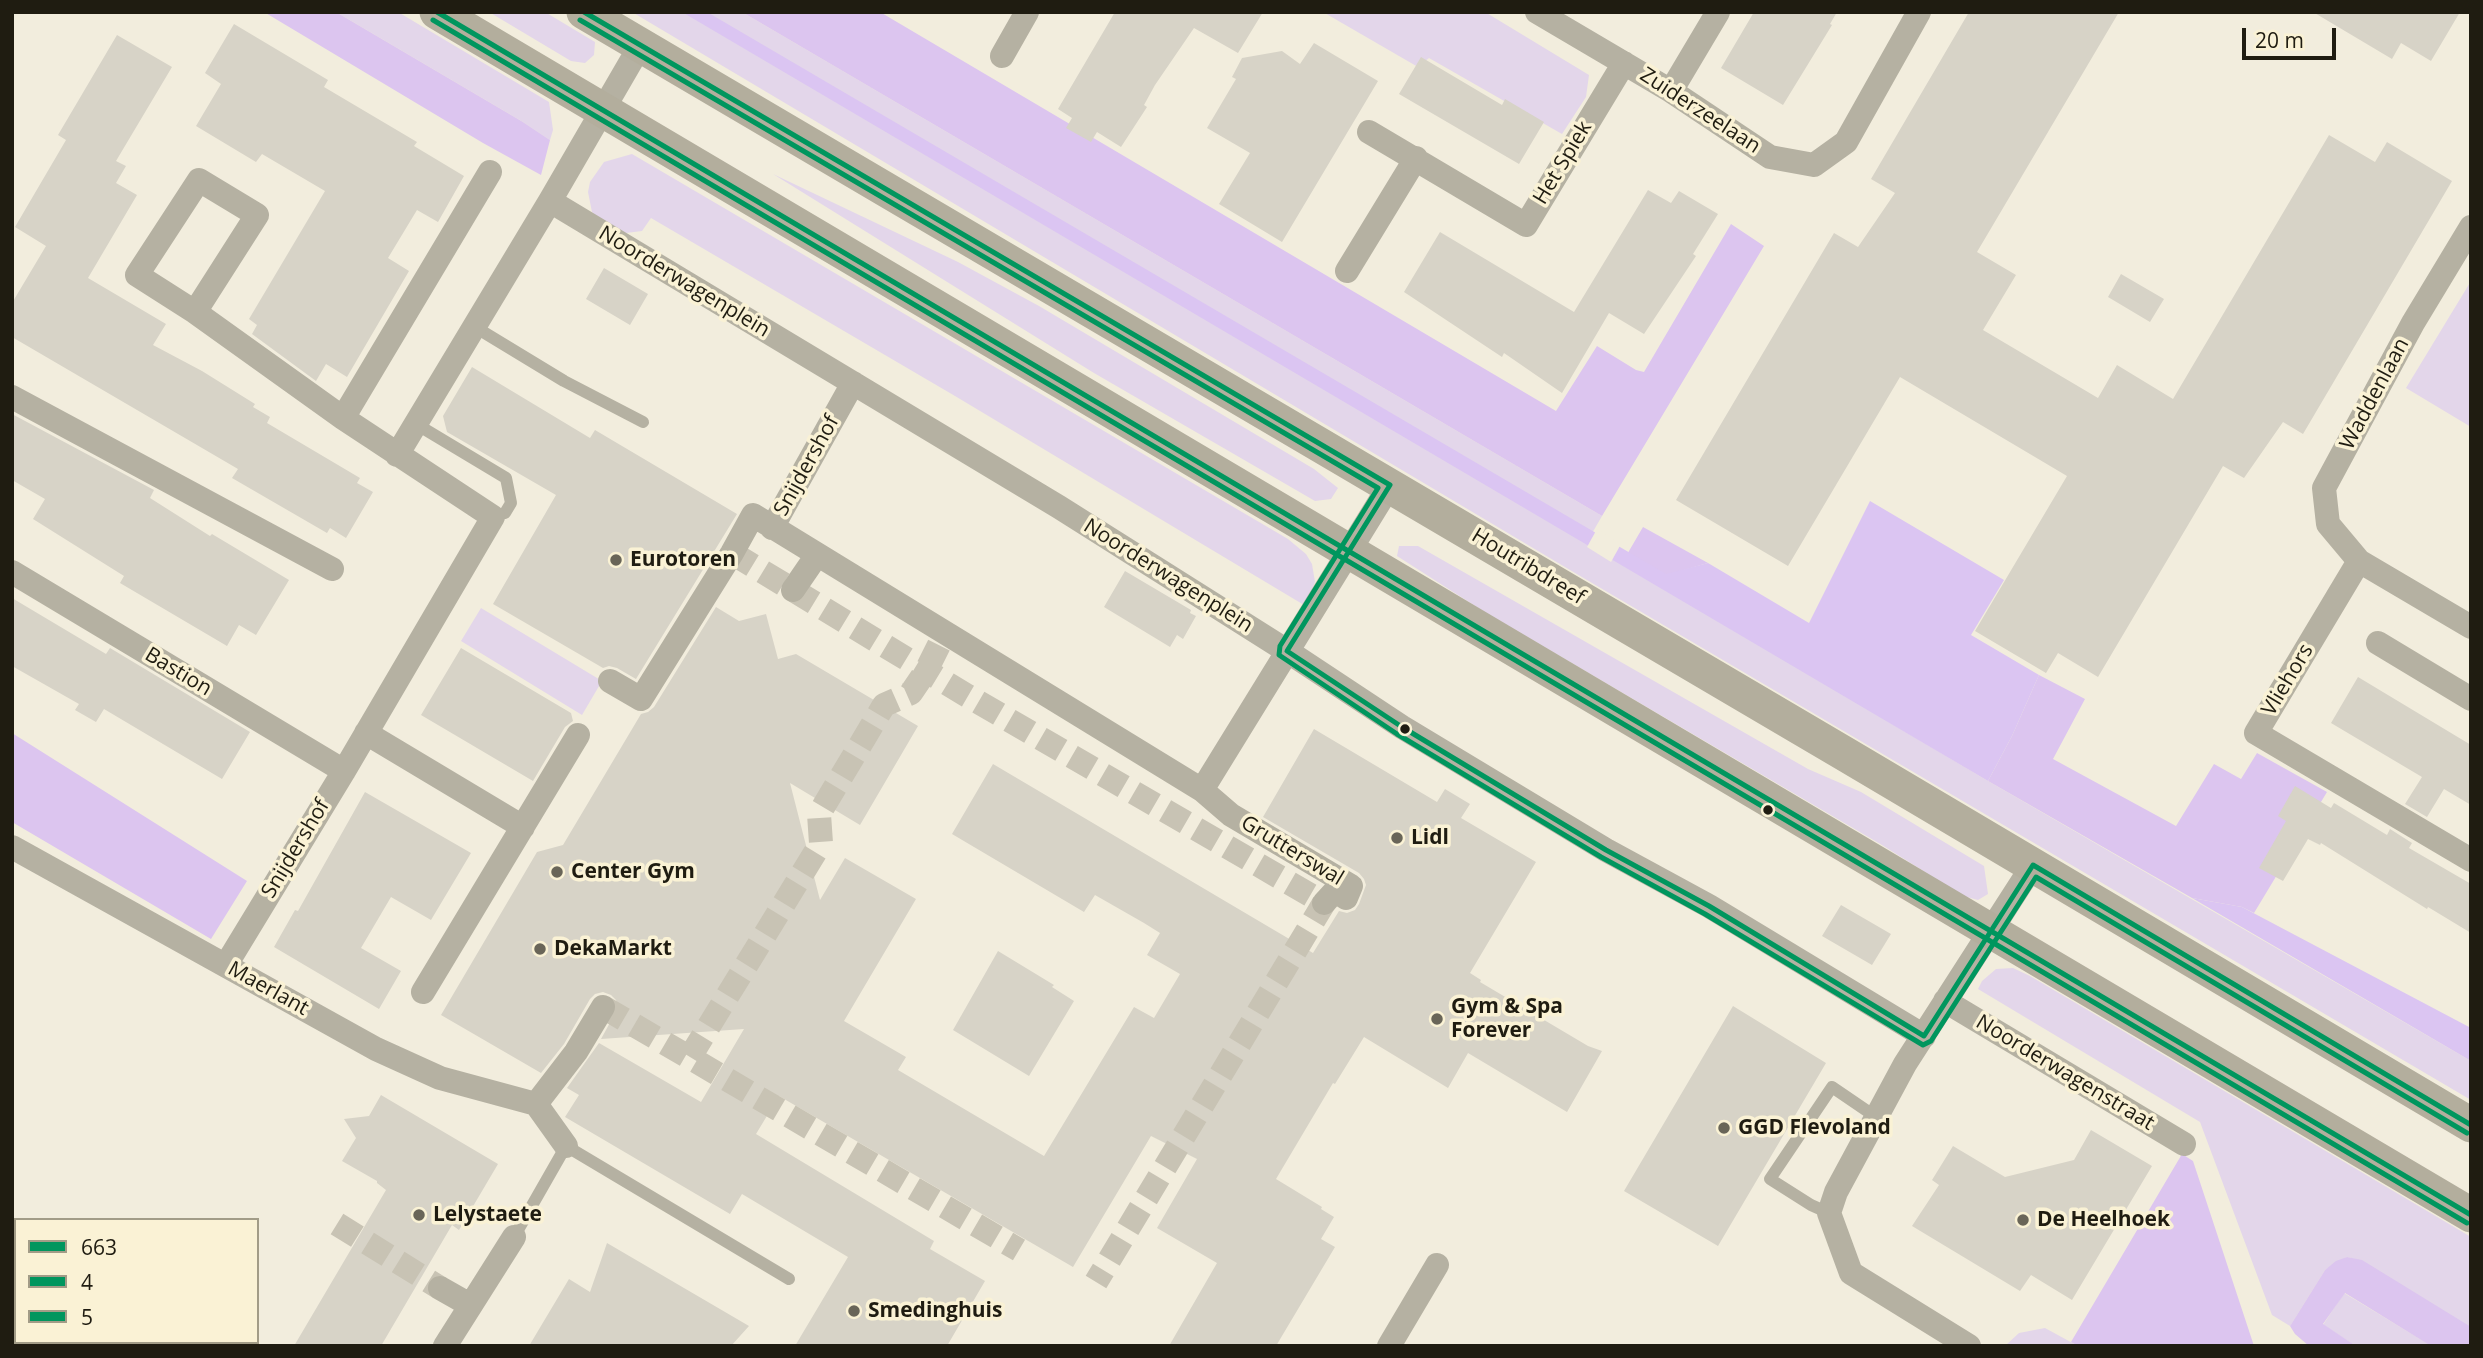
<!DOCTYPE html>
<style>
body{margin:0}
#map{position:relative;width:2483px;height:1358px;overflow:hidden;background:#f2eddd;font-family:"Open Sans",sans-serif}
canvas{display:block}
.frame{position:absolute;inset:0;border:14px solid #1f1c11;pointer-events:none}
.legend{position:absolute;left:14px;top:1218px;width:245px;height:126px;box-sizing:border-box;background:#faf2d5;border:2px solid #a29c87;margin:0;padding:9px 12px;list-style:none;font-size:21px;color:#1f1c11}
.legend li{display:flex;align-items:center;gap:14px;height:35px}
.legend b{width:35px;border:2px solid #a29c87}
.scale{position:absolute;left:2242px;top:28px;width:94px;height:32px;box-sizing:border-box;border:4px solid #1f1c11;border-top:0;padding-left:9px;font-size:21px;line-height:24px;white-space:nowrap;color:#1f1c11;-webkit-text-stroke:5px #faf2d5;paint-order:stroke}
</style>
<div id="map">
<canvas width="2483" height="1358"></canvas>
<div class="frame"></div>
<ul class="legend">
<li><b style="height:9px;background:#00965e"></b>663</li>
<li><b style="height:9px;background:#00965e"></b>4</li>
<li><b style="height:9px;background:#00965e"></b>5</li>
</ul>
<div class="scale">20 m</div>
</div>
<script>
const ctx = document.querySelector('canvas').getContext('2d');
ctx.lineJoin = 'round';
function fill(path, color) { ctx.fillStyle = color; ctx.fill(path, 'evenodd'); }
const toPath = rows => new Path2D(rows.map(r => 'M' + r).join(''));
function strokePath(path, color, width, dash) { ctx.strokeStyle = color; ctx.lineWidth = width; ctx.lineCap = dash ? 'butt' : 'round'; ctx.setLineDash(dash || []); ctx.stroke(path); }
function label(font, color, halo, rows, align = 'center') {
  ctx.font = font + ' "Open Sans",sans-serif'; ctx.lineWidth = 7; ctx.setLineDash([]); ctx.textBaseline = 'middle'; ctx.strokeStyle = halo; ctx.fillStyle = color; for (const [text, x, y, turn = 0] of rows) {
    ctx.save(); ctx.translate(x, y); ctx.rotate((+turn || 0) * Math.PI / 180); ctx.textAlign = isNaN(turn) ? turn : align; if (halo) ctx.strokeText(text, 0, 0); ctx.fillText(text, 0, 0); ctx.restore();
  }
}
const green = toPath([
 [336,12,398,12,549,102,553,130,550,140,523,122],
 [489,12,545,12,595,42,594,55,585,63,571,61],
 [632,12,742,12,1602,516,1587,542,1988,781,2471,1061,2471,1100,1570,570],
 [1323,12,1485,12,1589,75,1586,97,1562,134,1429,58,1418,67],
 [632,154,1288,539,1306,554,1312,564,1315,582,1308,600,1304,605,955,396,651,218,642,231,618,234,609,230,592,212,588,192,590,182,604,162],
 [773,174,958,262,1039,306,1314,469,1338,488,1331,499,1315,501,1094,373],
 [2471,281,2471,427,2406,388],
 [1399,546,1418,546,1808,769,1861,792,1984,866,1988,894,1978,900,1963,896,1882,845,1483,611,1397,556],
 [481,608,602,681,582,715,461,641],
 [2013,968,2030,976,2471,1237,2471,1346,2356,1346,2323,1325,2344,1293,2430,1345,2449,1315,2362,1261,2347,1257,2325,1270,2290,1326,2272,1315,2200,1122,1978,989,1982,981,1996,969],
 [2045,1328,2078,1346,2006,1345,2019,1333]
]);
const forest = toPath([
 [264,12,336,12,523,122,550,140,541,175,483,143],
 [742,12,880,12,1556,411,1597,346,1636,370,1644,372,1731,224,1764,246,1602,516],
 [1643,527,1708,563,1649,580,1622,563],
 [2039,675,2085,699,2053,759,2176,826,2214,764,2241,779,2257,753,2327,792,2254,913,2242,907,2192,898,1988,781,2012,736],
 [12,733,247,881,211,939,12,822],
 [2182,1154,2193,1161,2254,1346,2078,1346,2071,1342],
 [2347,1257,2362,1260,2471,1327,2471,1346,2431,1346,2345,1293,2323,1324,2356,1346,2309,1346,2295,1334,2290,1326,2325,1270,2336,1261]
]);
const water = toPath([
 [682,12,707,12,1666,574,1708,563,1809,623,1870,501,2004,580,1971,635,2039,675,2012,736,1988,781],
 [2192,898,2242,907,2471,1028,2471,1061]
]);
const pier = toPath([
 [1597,529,1621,544,1611,562,1587,547]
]);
const building = toPath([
 [1115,12,1263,12,1238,53,1194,28,1155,85,1144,105,1147,107,1121,147,1097,132,1091,142,1066,128,1072,118,1058,109],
 [1754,12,1837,12,1830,24,1832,25,1783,105,1721,68],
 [1969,12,2119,12,1977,252,2016,275,1983,330,2098,398,2117,365,2173,399,2329,135,2375,162,2387,142,2452,181,2303,434,2283,422,2244,478,2223,466,2098,677,2058,653,2046,673,1975,631,2067,476,1900,377,1788,566,1676,500,1834,233,1858,247,1895,193,1871,179],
 [2313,12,2460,12,2431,61,2401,43,2392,59],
 [234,24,328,80,324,87,417,142,414,146,464,176,438,222,417,210,388,258,409,271,347,377,326,364,316,381,252,334,257,325,249,319,325,191,262,154,256,162,196,126,221,84,205,73],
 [117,35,172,67,116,161,126,166,116,183,137,195,88,278,166,324,153,345,202,371,255,404,253,407,270,417,267,423,360,478,357,483,373,492,346,538,330,528,327,533,232,478,238,469,12,337,12,303,46,246,15,227,66,140,58,135],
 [1314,43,1378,81,1282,242,1219,204,1250,153,1207,128,1236,79,1232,77,1242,58,1282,51,1300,64],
 [1421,57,1502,105,1505,99,1544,122,1519,164,1399,94],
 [1648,190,1671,203,1679,191,1718,214,1693,254,1696,256,1644,334,1609,313,1562,393,1504,353,1502,357,1404,292,1440,232,1574,312],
 [604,268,648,294,630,325,586,299],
 [2121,274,2164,299,2150,322,2108,297],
 [472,367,590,438,595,430,737,514,636,679,617,668,609,666,603,668,493,604,556,495,447,432,443,416],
 [12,414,154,490,150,498,210,536,212,534,289,580,256,635,239,625,227,646,120,583,124,576,33,519,45,499,12,480],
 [1125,571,1191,610,1190,613,1196,616,1183,639,1177,635,1170,647,1104,607],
 [12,598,106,654,110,648,250,732,222,779,104,709,96,722,75,710,79,704,12,666],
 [716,607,739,621,766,614,778,659,796,654,918,726,860,825,790,783,820,900,845,858,916,899,844,1021,906,1057,898,1070,1044,1156,1134,1007,1154,1018,1180,974,1147,955,1160,933,1144,923,1095,895,1084,912,952,834,993,764,1313,953,1339,911,1347,913,1355,910,1359,904,1366,885,1364,879,1359,873,1263,817,1314,729,1437,802,1445,789,1470,804,1461,818,1536,862,1470,973,1481,980,1480,982,1588,1046,1602,1051,1567,1112,1468,1053,1448,1088,1364,1037,1335,1084,1333,1083,1276,1179,1322,1207,1321,1209,1334,1217,1321,1239,1335,1247,1276,1346,1169,1346,1217,1263,1157,1228,1197,1159,1151,1136,1073,1267,779,1096,756,1134,934,1241,930,1249,985,1281,947,1346,795,1346,848,1257,742,1194,730,1214,565,1117,579,1095,567,1088,599,1043,701,1102,744,1029,601,1039,618,1008,616,1000,611,995,603,992,595,994,590,999,564,1044,541,1073,441,1015,537,852,563,845,641,714,648,712,654,707],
 [461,648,571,713,573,721,565,727,533,781,421,715],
 [2358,677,2471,745,2471,805,2444,789,2427,817,2405,804,2422,777,2331,723],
 [2295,786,2331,808,2334,803,2387,835,2390,829,2412,843,2409,848,2471,884,2471,933,2428,907,2427,909,2321,843,2320,845,2308,839,2283,881,2259,868,2286,821,2278,816],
 [365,792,471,853,431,920,391,897,361,948,401,971,379,1009,274,947,295,910,298,911],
 [1841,905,1891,934,1872,965,1822,936],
 [998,951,1054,985,1052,987,1074,1001,1029,1076,953,1030],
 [1733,1006,1826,1063,1718,1246,1624,1191],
 [381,1095,498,1164,459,1230,452,1225,381,1346,294,1346,386,1190,377,1183,377,1181,342,1161,356,1138,344,1119,369,1116],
 [2091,1130,2152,1166,2072,1300,2031,1275,2020,1291,1912,1226,1939,1185,1932,1180,1953,1146,2005,1177,2074,1160],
 [607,1243,749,1326,731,1346,529,1346,569,1279,590,1292]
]);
const streetTunnel = toPath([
 [732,553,966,695,1324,903,1096,1282],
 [603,1007,1019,1250],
 [690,1057,821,843,819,814,884,705,911,693,926,671,945,633],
 [337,1224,440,1288]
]);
const lane = toPath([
 [475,327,564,381,643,422],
 [416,424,506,478,511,503,505,513],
 [1829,1213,1811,1205,1770,1179,1832,1087,1876,1117],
 [514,1237,566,1146,789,1279]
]);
const street = toPath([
 [1537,12,1671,91,1770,157,1814,165,1846,142,1919,12],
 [1002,56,1027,12],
 [1671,91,1718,12],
 [1369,132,1526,225,1624,63],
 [550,201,1059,507,1287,651,1402,727,1606,850,1709,906,1924,1036],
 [2471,227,2413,323,2324,488,2328,524,2359,561,2471,627],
 [1347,271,1416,158],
 [195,312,257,215,199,180,137,275,195,312,343,418,493,517,344,771,226,965],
 [12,397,332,569],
 [343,418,490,172],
 [397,455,550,201,640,46],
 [772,528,853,383],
 [2359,561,2256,733,2471,860],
 [12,572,344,771],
 [793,590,817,555],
 [2378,643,2471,699],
 [610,681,641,699,732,553,753,515,1202,790,1231,815,1351,886,1346,898,1335,891,1324,903],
 [366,733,523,827],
 [1202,790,1390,485],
 [12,847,376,1049,440,1078,536,1104,566,1146],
 [423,992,578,735],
 [1945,1001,2184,1144],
 [536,1104,576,1052,603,1007],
 [440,1288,470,1305],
 [445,1346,514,1237],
 [1389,1346,1437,1265],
 [1969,1346,1851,1273,1829,1213,1836,1192,1905,1064,2033,865]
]);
const secondary = toPath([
 [437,12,2471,1215],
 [584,12,1845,754,2471,1125]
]);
const bus1 = toPath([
 [437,12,2471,1215],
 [584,12,1390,485,1287,651,1402,727,1606,850,1709,906,1924,1036,2033,865,2471,1125]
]);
const bus2 = toPath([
 [580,20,1378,488,1280,646,1279,655,1397,734,1601,857,1705,914,1923,1045,1931,1041,2036,877,2467,1133]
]);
const bus3 = toPath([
 [433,20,2467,1223]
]);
const markers = [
 [616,560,7,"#696558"],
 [1405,729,6,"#1f1c11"],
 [1768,810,6,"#1f1c11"],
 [1397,838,7,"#696558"],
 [557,872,7,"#696558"],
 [540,949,7,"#696558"],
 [1437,1019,7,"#696558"],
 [1724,1128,7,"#696558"],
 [419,1215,7,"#696558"],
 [2023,1220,7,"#696558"],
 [854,1311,7,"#696558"]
];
const streetNames = [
 ["Zuiderzeelaan",1700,111,33],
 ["Het Spiek",1563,163,-59],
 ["Noorderwagenplein",684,282,31],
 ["Waddenlaan",2375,394,-62],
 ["Snijdershof",807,466,-61],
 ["Houtribdreef",1528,567,31],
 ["Noorderwagenplein",1168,576,32],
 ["Bastion",178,672,31],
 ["Vliehors",2288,680,-59],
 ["Snijdershof",296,849,-59],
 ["Grutterswal",1292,851,31],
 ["Maerlant",268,989,29],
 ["Noorderwagenstraat",2065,1073,31]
];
const poiNames = [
 ["Eurotoren",630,560],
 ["Lidl",1411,838],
 ["Center Gym",571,872],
 ["DekaMarkt",554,949],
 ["Gym & Spa",1451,1007],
 ["Forever",1451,1031],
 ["GGD Flevoland",1738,1128],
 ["Lelystaete",433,1215],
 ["De Heelhoek",2037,1220],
 ["Smedinghuis",868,1311]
];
fill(green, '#e3d6ea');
fill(forest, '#dcc5ef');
fill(water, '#dbc5f2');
fill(pier, '#f2eddd');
fill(building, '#d7d3c7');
strokePath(streetTunnel, '#c8c3b4', 24, [24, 12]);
strokePath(lane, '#b5b1a2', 12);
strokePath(street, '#b5b1a2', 24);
strokePath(secondary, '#b3ae9d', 35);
strokePath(bus1, '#00965e', 5);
strokePath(bus2, '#00965e', 5);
strokePath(bus3, '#00965e', 5);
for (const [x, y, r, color] of markers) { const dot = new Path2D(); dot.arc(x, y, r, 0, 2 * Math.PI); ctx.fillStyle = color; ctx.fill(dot); strokePath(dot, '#faf2d5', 2.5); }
label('21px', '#1f1c11', '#faf2d5', streetNames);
label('bold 21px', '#1f1c11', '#faf2d5', poiNames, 'left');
</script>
